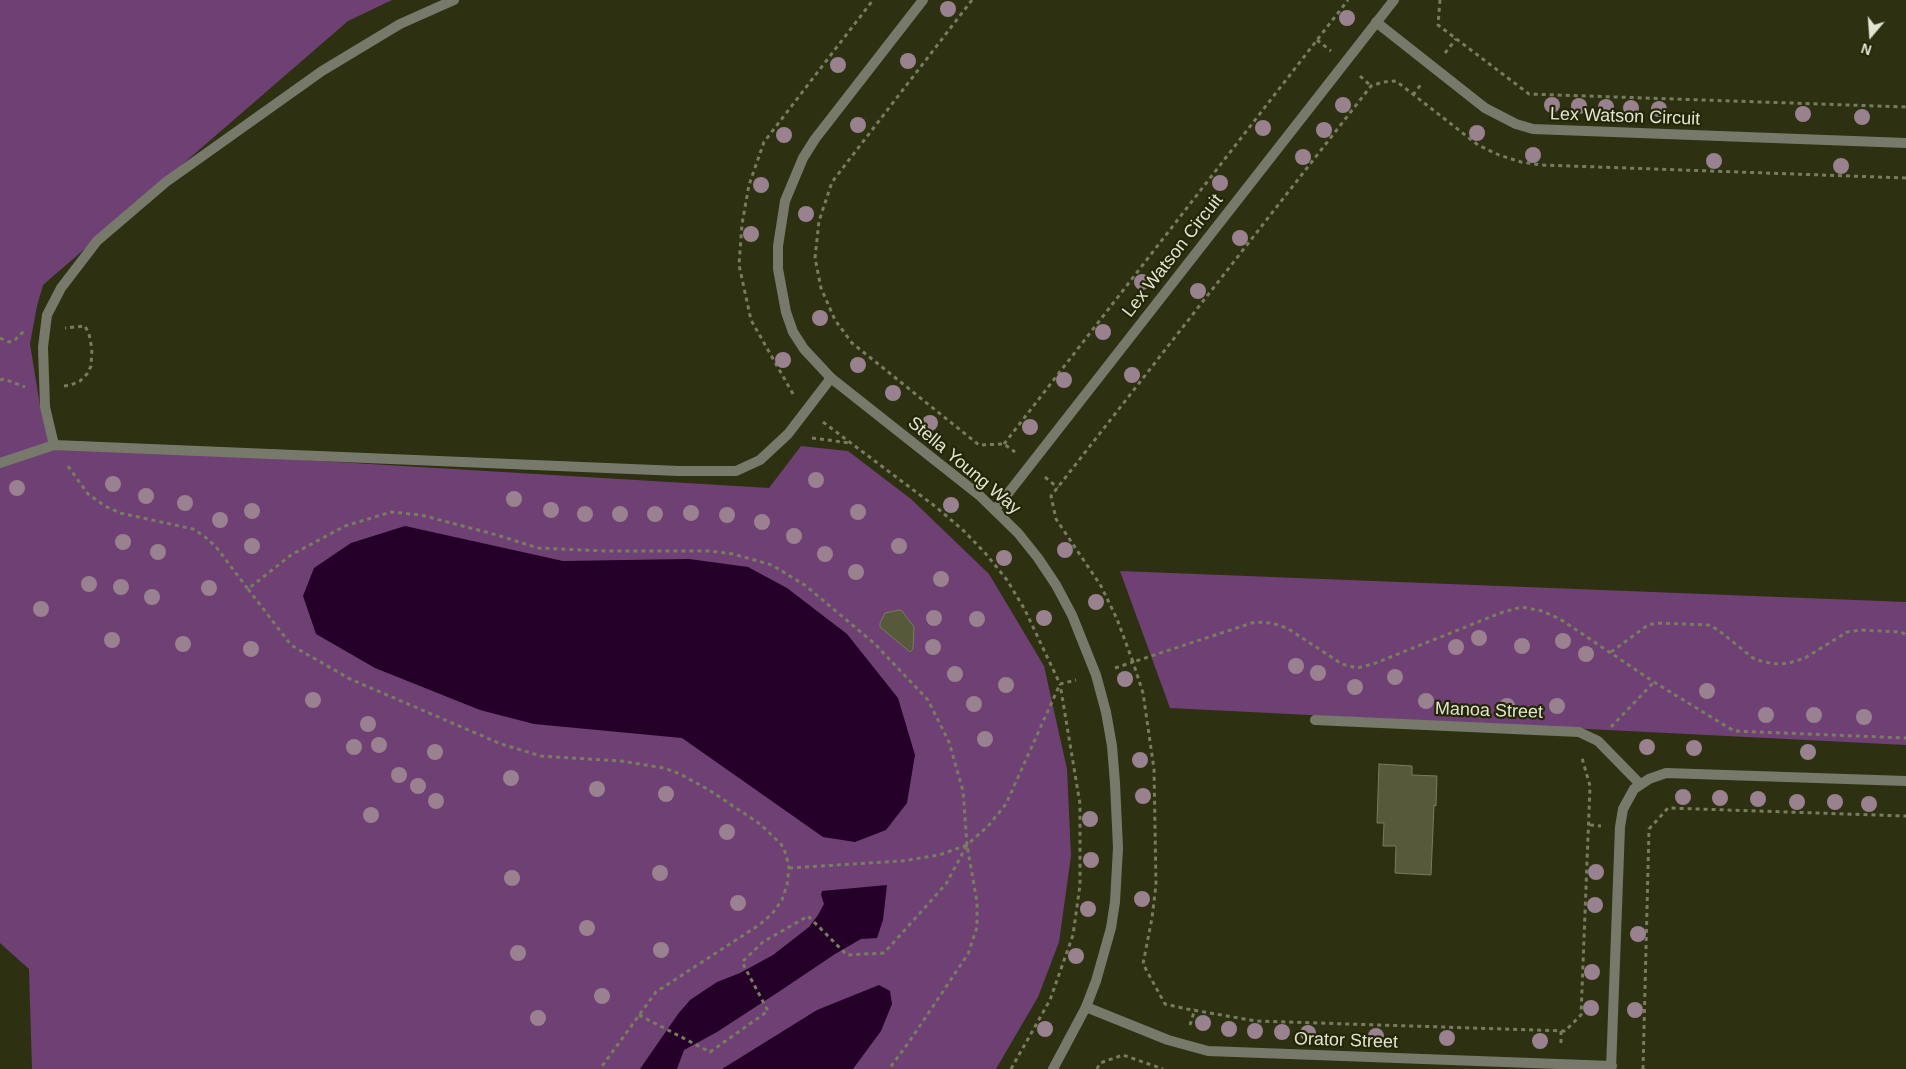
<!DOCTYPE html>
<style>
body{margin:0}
#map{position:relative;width:1906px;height:1069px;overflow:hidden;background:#2d3112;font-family:Helvetica,sans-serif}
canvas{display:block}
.north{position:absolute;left:1846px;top:10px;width:50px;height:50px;-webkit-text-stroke:4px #242707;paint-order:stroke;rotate:198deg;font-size:14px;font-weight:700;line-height:20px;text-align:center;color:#e2e5d2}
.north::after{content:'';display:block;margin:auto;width:18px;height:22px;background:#e2e5d2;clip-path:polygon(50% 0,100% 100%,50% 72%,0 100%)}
</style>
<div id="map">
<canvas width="1906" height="1069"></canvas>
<div class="north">N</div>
</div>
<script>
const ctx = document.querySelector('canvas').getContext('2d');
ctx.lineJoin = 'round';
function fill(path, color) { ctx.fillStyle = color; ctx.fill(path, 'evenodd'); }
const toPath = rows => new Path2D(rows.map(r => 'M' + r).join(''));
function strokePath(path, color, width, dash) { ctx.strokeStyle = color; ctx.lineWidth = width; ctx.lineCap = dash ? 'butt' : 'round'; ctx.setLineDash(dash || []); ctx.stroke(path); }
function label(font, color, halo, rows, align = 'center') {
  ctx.font = font + ' Helvetica,sans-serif'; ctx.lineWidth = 4.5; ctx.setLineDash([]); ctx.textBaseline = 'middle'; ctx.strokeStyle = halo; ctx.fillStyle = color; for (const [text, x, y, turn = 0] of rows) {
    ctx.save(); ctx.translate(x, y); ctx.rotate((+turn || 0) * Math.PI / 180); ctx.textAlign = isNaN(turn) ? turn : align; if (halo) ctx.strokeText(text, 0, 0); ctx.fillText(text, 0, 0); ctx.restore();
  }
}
const green = toPath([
 [0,0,392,0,348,21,43,285,37,306,30,344,41,412,54,445,769,488,801,446,848,451,911,499,989,574,1044,666,1067,769,1071,856,1059,942,1038,997,996,1069,32,1069,29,969,0,943],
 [1120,571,1906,602,1906,745,1170,708]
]);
const water = toPath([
 [405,526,563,561,689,559,748,567,787,588,847,634,898,698,915,755,907,803,886,830,855,842,823,837,682,738,534,724,480,710,375,668,316,634,303,596,314,568,351,543],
 [887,885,883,920,877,938,861,939,835,954,780,991,717,1032,684,1050,677,1069,640,1069,678,1014,690,1000,717,982,740,973,773,955,809,927,818,915,824,904,821,895,822,891],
 [879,985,890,991,892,1004,881,1031,853,1069,722,1069,817,1010]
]);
const building = toPath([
 [899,610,902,611,914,627,913,649,910,652,880,627,880,623,885,613,899,610],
 [1379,764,1412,766,1412,775,1437,776,1436,806,1434,805,1431,875,1395,873,1396,846,1383,846,1384,823,1377,823,1379,764]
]);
const path = toPath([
 [972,0,832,182,819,221,815,258,821,288,835,320,852,343,979,445,1004,444,1015,452],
 [1440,0,1438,25,1529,94,1906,107],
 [1317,40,1331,51],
 [1445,53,1456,39],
 [1360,76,1371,86],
 [1413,95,1422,83],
 [1906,178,1542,165,1521,162,1499,155,1478,145,1396,81,1383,82,1371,86,1051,496,1056,519,1101,586,1117,619,1133,662,1255,622,1272,623,1287,628,1342,664,1357,668,1373,664,1503,612,1522,607,1542,611,1560,619,1654,682,1734,731,1906,738],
 [0,338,9,342,14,341,24,331],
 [0,380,4,379,25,387],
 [64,386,71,385,80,381,87,374,91,366,92,349,89,334,85,326,65,328],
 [793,394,751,320,739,265,742,224,749,185,764,142,873,0],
 [823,422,936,507,964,531,986,554,1007,580,1025,610,1060,684,1076,680],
 [812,438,850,443],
 [1004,444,1348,0],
 [68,466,88,494,105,506,120,513,193,529,204,536,216,547,248,589,291,555,345,526,391,512,421,515,497,535,538,548,605,551,709,551,733,554,772,565,806,586,875,644,928,700,949,742,963,791,967,845,989,825,1006,804,1060,684],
 [1045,477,1058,488],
 [248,589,291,645,350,679,501,744,541,756,621,761,664,768,680,774,709,790,760,824,781,844,786,854,789,868,787,885,782,900,772,914,759,925,656,992,600,1069],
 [1611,652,1648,625,1658,623,1709,625,1718,630,1753,658,1764,662,1778,664,1789,663,1805,658,1847,632,1861,630,1901,632,1906,635],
 [1115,668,1133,662,1143,693,1154,769,1156,885,1152,918,1143,964,1165,1004,1187,1009,1256,1021,1565,1031,1581,1015,1590,786,1582,758,1584,756],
 [1611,727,1654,682],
 [1590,825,1601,826],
 [789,868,902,861,939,855,967,845,977,902,977,927,968,954,909,1042,889,1069],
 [639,1015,710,1052,768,1011,742,962,763,942,808,916,847,955,884,953,946,884,967,845],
 [1190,1025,1195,1009],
 [1561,1031,1561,1043],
 [1011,1069,1050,1000,1073,935,1080,885,1080,804,1060,684],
 [1097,1069,1100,1063,1123,1055,1163,1069],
 [1643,1069,1649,829,1668,808,1906,816]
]);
const service = toPath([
 [54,445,45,407,43,347,47,315,61,288,97,241,166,182,322,71,400,24,454,0],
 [0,463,54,445,679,471,736,471,760,460,788,434,831,378]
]);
const minor = toPath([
 [1376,22,1485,108,1516,124,1533,129,1906,143],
 [995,510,1394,0],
 [1315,720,1579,732,1598,741,1640,784],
 [1086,1007,1168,1040,1208,1051,1612,1066],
 [1611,1069,1620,827,1623,809,1634,789,1649,779,1666,773,1906,781]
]);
const tertiary = toPath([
 [923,0,815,139,803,158,785,201,778,246,778,269,786,312,793,332,804,349,831,378,979,495,1018,533,1038,558,1056,585,1072,615,1096,675,1106,712,1112,746,1115,783,1118,848,1115,902,1111,928,1096,981,1086,1007,1053,1069]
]);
const trees = [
 [948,9],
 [1347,18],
 [908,61],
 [838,65],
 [1343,105],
 [1552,105],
 [1579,106],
 [1606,107],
 [1631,108],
 [1659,109],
 [1803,114],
 [1862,117],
 [858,125],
 [1263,128],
 [1324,130],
 [1477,133],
 [784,135],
 [1533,155],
 [1303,157],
 [1714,161],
 [1841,166],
 [1220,183],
 [761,185],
 [806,214],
 [751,234],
 [1240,238],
 [1142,282],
 [1198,291],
 [820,318],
 [1103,332],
 [783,360],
 [858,365],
 [1132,375],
 [1064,380],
 [893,393],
 [930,423],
 [1030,427],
 [816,480],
 [113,484],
 [17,488],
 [146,496],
 [514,499],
 [185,503],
 [951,505],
 [551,510],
 [252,511],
 [858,512],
 [691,513],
 [585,514],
 [620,514],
 [655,514],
 [727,515],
 [220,520],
 [762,522],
 [794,536],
 [123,542],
 [252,546],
 [899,546],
 [1065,550],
 [158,552],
 [825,554],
 [1004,558],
 [856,572],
 [941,579],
 [89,584],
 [121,587],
 [209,588],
 [152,597],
 [1096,602],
 [41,609],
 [934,618],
 [1044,618],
 [977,619],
 [1479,638],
 [112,640],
 [1563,641],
 [183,644],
 [1522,646],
 [933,647],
 [1456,647],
 [251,649],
 [1586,654],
 [1296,666],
 [1318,673],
 [955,674],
 [1395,677],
 [1125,679],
 [1006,685],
 [1355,687],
 [1707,691],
 [313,700],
 [1426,701],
 [974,704],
 [1507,706],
 [1557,706],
 [1766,715],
 [1814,715],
 [1864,717],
 [368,724],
 [985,739],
 [379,745],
 [354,747],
 [1647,747],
 [1694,748],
 [435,752],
 [1808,752],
 [1140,760],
 [399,775],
 [511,778],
 [418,786],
 [597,789],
 [666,794],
 [1143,796],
 [1683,797],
 [1720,798],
 [1758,799],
 [436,801],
 [1797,802],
 [1835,802],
 [1869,804],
 [371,815],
 [1090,819],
 [727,832],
 [1091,860],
 [1596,872],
 [660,873],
 [512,878],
 [1142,899],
 [738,903],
 [1595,905],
 [1088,909],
 [587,928],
 [1638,934],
 [661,950],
 [518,953],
 [1076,956],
 [1592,972],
 [602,996],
 [1591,1008],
 [1635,1010],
 [538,1018],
 [1203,1023],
 [1045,1029],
 [1229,1029],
 [1255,1031],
 [1282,1032],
 [1308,1033],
 [1376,1036],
 [1447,1038],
 [1540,1041]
];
const streetNames = [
 ["Lex Watson Circuit",1625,117,2],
 ["Lex Watson Circuit",1173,256,-52],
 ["Stella Young Way",964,466,40],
 ["Manoa Street",1489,711,2],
 ["Orator Street",1346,1041,2]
];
fill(green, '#6e4073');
fill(water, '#240029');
fill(building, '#565a3a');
strokePath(building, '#787c5b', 1);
strokePath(path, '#787c61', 3, [4, 4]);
strokePath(service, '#777a6b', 10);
strokePath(minor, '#777a6b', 10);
strokePath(tertiary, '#777a6b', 10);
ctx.fillStyle = '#998190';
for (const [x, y] of trees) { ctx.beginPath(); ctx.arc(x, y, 8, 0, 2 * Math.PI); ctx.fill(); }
label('18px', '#e2e5d2', '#242707', streetNames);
</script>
